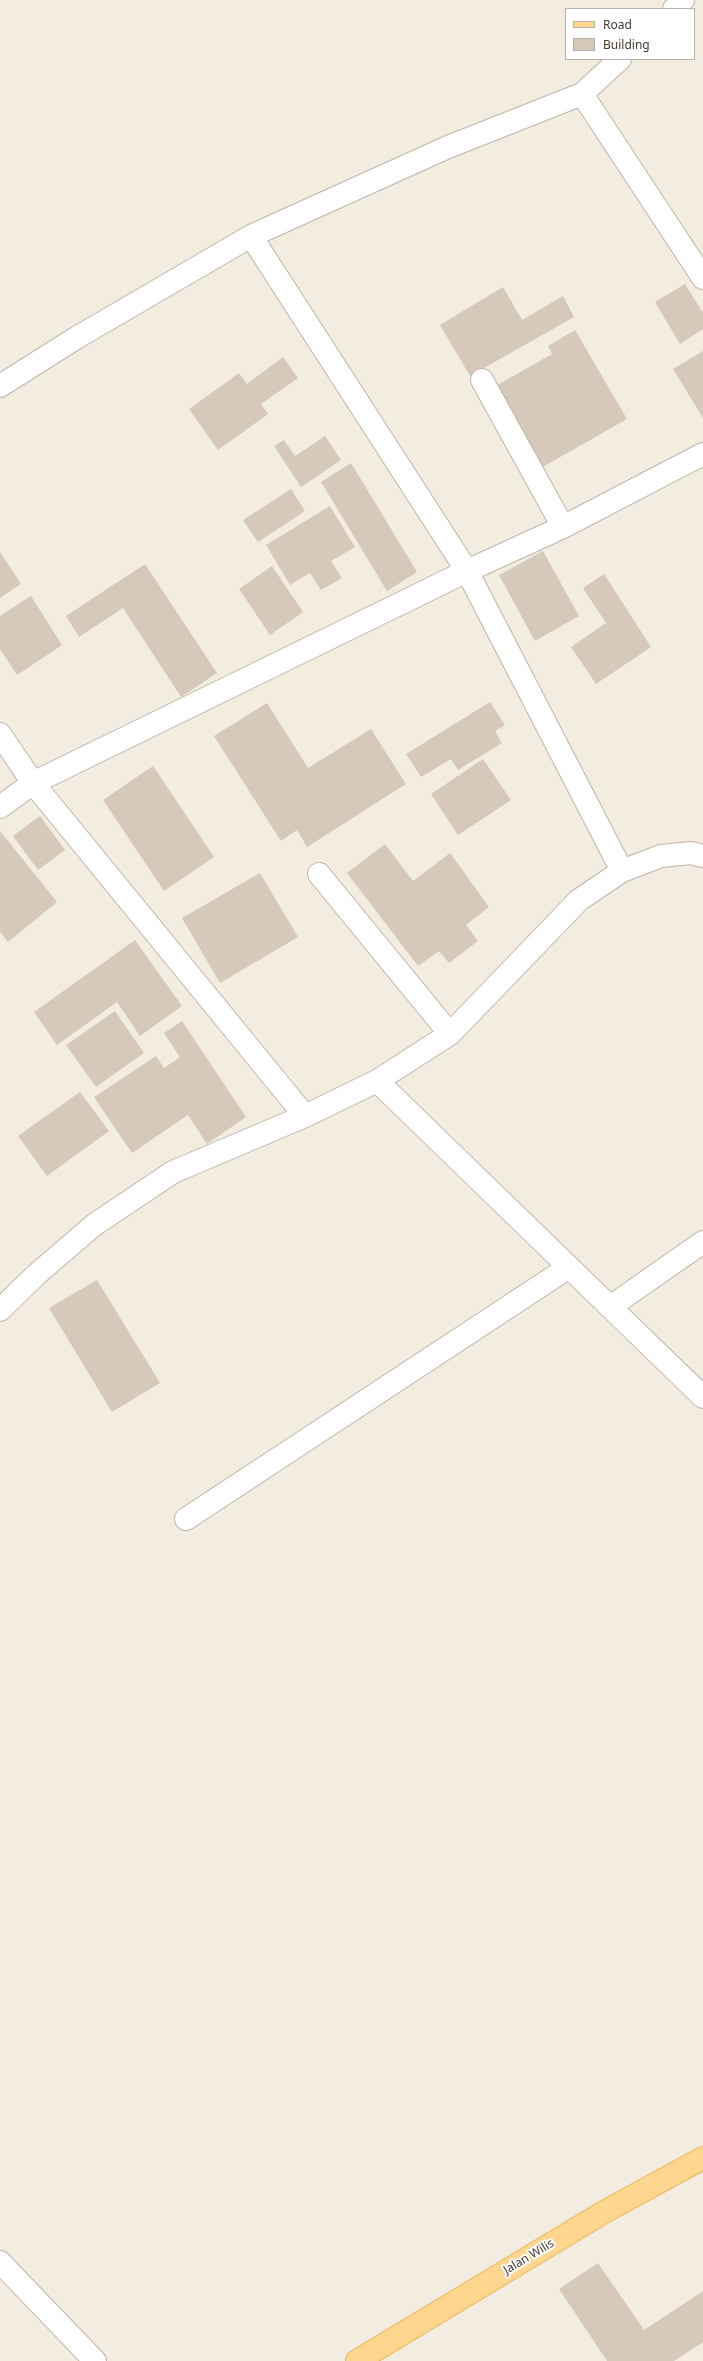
<!DOCTYPE html>
<style>
body{margin:0}
#map{position:relative;width:703px;height:2361px;overflow:hidden;background:#f2ece1;font-family:"Noto Sans",sans-serif}
canvas{display:block}
.legend{position:absolute;left:565px;top:8px;width:130px;height:52px;box-sizing:border-box;background:#fff;border:1px solid #b4b1ad;margin:0;padding:5px 7px;list-style:none;font-size:12px;color:#433b32}
.legend li{display:flex;align-items:center;gap:8px;height:20px}
.legend b{width:20px;border:1px solid #b4b1ad}
</style>
<div id="map">
<canvas width="703" height="2361"></canvas>
<ul class="legend">
<li><b style="height:5px;background:#ffd68d"></b>Road</li>
<li><b style="height:11px;background:#d7c9b9"></b>Building</li>
</ul>
</div>
<script>
const ctx = document.querySelector('canvas').getContext('2d');
ctx.lineJoin = 'round';
function fill(path, color) { ctx.fillStyle = color; ctx.fill(path, 'evenodd'); }
const toPath = rows => new Path2D(rows.map(r => 'M' + r).join(''));
function strokePath(path, color, width, dash) { ctx.strokeStyle = color; ctx.lineWidth = width; ctx.lineCap = dash ? 'butt' : 'round'; ctx.setLineDash(dash || []); ctx.stroke(path); }
function label(font, color, halo, rows, align = 'center') {
  ctx.font = font + ' "Noto Sans",sans-serif'; ctx.lineWidth = 4; ctx.setLineDash([]); ctx.textBaseline = 'middle'; ctx.strokeStyle = halo; ctx.fillStyle = color; for (const [text, x, y, turn = 0] of rows) {
    ctx.save(); ctx.translate(x, y); ctx.rotate((+turn || 0) * Math.PI / 180); ctx.textAlign = isNaN(turn) ? turn : align; if (halo) ctx.strokeText(text, 0, 0); ctx.fillText(text, 0, 0); ctx.restore();
  }
}
const building = toPath([
 [685,284,703,313,703,329,680,344,655,302],
 [503,287,522,320,563,296,574,317,470,376,440,325],
 [575,330,627,419,541,468,494,387,552,354,548,346],
 [703,351,703,418,673,369],
 [283,357,298,378,261,404,268,414,218,450,189,409,239,373,247,384],
 [325,436,341,460,301,487,274,446,284,440,295,456],
 [351,463,417,572,387,591,321,482],
 [291,489,305,511,258,542,243,520],
 [330,506,355,547,331,561,342,578,321,590,310,573,290,585,266,545],
 [543,551,579,616,535,641,499,575],
 [0,552,21,584,0,598],
 [145,564,217,673,181,697,123,608,79,637,66,616],
 [272,566,303,612,270,635,239,589],
 [604,574,651,647,596,684,571,647,606,623,583,588],
 [31,596,62,645,17,675,0,649,0,616],
 [490,702,505,725,495,731,502,743,458,770,451,759,421,777,406,754],
 [267,703,308,768,371,729,406,784,307,847,297,830,281,841,214,736],
 [483,759,511,800,458,835,431,794],
 [153,766,214,857,164,891,103,800],
 [40,816,65,850,38,870,13,836],
 [0,831,57,902,8,942,0,932],
 [385,844,413,881,450,853,489,907,466,925,478,941,449,963,439,951,418,966,347,873],
 [260,873,298,937,220,983,182,918],
 [135,940,182,1006,140,1036,117,1002,57,1045,34,1012],
 [115,1011,144,1053,96,1087,66,1045],
 [182,1021,246,1117,207,1144,188,1115,132,1153,94,1097,156,1056,164,1068,180,1057,164,1033],
 [80,1092,109,1131,47,1176,18,1136],
 [97,1280,160,1383,112,1412,49,1308],
 [598,2263,644,2330,703,2291,703,2342,674,2361,607,2361,559,2289]
]);
const minor = toPath([
 [674,9,683,0],
 [582,94,703,278],
 [251,236,467,571,622,871],
 [482,380,563,527],
 [0,386,76,338,251,236,448,147,582,94,620,59],
 [0,734,33,783,305,1116],
 [0,807,33,783,467,571,563,527,703,454],
 [319,874,450,1034],
 [377,1081,703,1397],
 [610,1307,703,1242],
 [0,1310,37,1274,94,1225,173,1172,305,1116,377,1081,450,1034,579,900,622,871,661,856,691,853,703,856],
 [186,1519,569,1267],
 [0,2262,95,2361]
]);
const major = toPath([
 [357,2361,604,2212,703,2158]
]);
const streetNames = [
 ["Jalan Wilis",529,2257,-31]
];
fill(building, '#d7c9b9');
strokePath(minor, '#c0b5a7', 24);
strokePath(major, '#eab357', 24);
strokePath(minor, '#fff', 22);
strokePath(major, '#ffd68d', 22);
label('12px', '#433b32', '#fff', streetNames);
</script>
